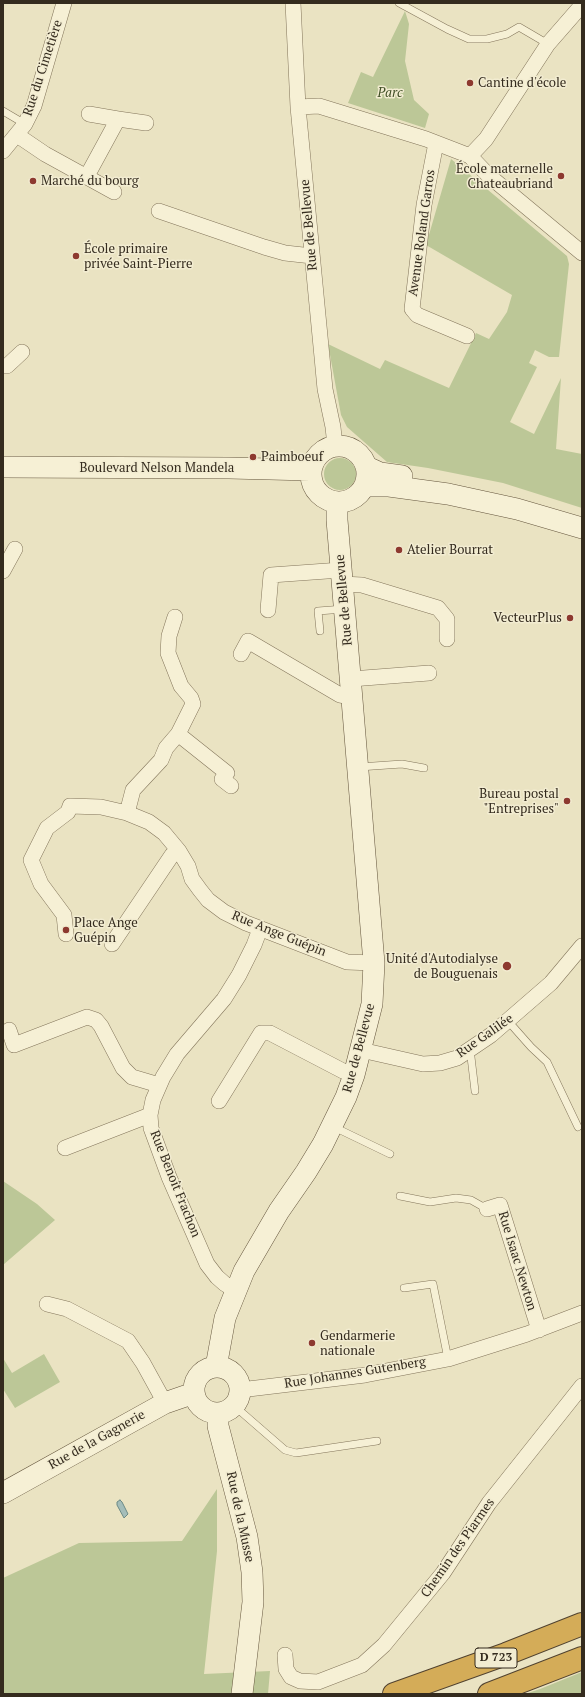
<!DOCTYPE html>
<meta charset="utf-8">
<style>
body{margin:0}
#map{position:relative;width:585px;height:1697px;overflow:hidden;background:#eae3c2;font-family:"PT Serif",serif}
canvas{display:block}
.frame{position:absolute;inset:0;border:4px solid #342b1e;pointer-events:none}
</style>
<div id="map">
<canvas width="585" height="1697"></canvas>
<div class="frame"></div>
</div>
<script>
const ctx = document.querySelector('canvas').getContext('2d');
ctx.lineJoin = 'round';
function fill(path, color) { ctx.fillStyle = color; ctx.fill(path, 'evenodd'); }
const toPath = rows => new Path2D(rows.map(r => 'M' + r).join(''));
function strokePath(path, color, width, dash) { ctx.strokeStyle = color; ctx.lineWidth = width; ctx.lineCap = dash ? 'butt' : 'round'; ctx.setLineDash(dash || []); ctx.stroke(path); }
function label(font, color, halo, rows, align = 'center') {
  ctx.font = font + ' "PT Serif",serif'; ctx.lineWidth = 3; ctx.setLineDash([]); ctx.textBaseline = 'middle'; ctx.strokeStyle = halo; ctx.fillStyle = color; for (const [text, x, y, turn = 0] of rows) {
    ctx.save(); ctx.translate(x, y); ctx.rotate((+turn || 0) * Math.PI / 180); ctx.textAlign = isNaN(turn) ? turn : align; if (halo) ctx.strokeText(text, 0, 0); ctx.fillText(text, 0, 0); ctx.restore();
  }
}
const green = toPath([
 [405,11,409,24,405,61,414,100,429,114,425,128,348,103,361,72,373,77],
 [451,159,567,256,569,264,559,357,549,357,535,350,529,363,537,367,510,422,534,434,561,378,556,449,582,454,582,508,503,483,428,468,387,462,347,427,341,415,328,344,380,369,385,360,449,388,476,333,489,339,507,312,512,295,426,245],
 '324 474a16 16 0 1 1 32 0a16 16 0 1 1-32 0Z',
 [3,1181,37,1204,55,1220,3,1265],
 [44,1354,60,1382,15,1408,3,1389,3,1358,12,1373],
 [217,1489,217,1551,204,1674,270,1671,268,1694,3,1694,3,1578,79,1543,182,1541],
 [582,1672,582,1694,525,1694,540,1689]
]);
const water = toPath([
 [120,1500,122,1502,128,1514,124,1518,117,1505,117,1502,120,1500]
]);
const lane = toPath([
 [399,3,447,29,469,39,487,39,507,34,519,27,548,44],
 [3,111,25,124],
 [320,631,318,611,344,609],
 [359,767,402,764,424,768],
 [508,1021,531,1047,547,1062,578,1127],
 [468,1051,471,1057,475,1091],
 [334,1127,390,1154],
 [400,1196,430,1202,456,1198,471,1200,487,1209],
 [404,1288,433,1284,448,1359],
 [233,1407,239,1410,285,1450,296,1453,377,1441]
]);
const street = toPath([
 [293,3,298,107,322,357,325,389,333,427,335,446],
 [298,107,319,106,426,139,470,156,488,175,582,253],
 [118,119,146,123],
 [17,135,45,154,114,192],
 [436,143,424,205,412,309,417,315,467,336],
 [3,151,25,124,34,106,64,3],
 [470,156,486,139,548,44,582,5],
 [87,176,118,119,89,114],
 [159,211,264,247,285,253,312,256],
 [3,366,7,366,22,352],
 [3,571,15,549],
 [342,584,362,585,438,608,447,619,447,639],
 [268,610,271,575,341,570],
 [241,654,248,641,340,695,352,697],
 [351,679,429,673],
 [178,734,227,773,222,779,231,786],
 [127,813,133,790,161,760,166,748,178,734,193,704,191,698,181,686,168,653,169,636,175,617],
 [66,934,64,915,41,884,31,860,47,828,68,812,70,806,101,807,127,813,149,822,164,833,179,851,188,866,192,879,200,890,208,900,224,912,246,923,347,962,374,963],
 [112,944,172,855,179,851],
 [9,1030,14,1045,87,1017,96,1020,101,1026,123,1068,132,1077,159,1085],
 [361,1050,423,1064,440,1063,457,1058,491,1035,551,983,582,946],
 [219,1101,261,1033,270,1033,343,1071,354,1075],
 [65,1148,150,1115],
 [487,1209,500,1205,539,1330],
 [235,1290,225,1284,217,1277,207,1264,169,1177,151,1128,150,1115,153,1100,163,1077,177,1054,224,999,239,975,254,945,260,929],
 [47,1304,67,1309,128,1341,143,1363,165,1403],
 [240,1390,365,1375,448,1359,527,1334,582,1313],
 [285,1655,286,1669,291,1677,300,1681,318,1682,362,1665,384,1645,443,1573,489,1503,582,1386]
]);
const secondary = toPath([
 '311 474a28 28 0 1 1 56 0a28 28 0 1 1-56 0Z',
 [3,467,229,468,310,470],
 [367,467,380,473,402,476],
 [365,486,389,486,448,494,517,509,582,528],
 '194 1390a23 23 0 1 1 46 0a23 23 0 1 1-46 0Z',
 [216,1367,225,1318,244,1271,279,1211,306,1172,323,1144,346,1097,354,1075,372,1004,374,963,337,520,337,502],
 [218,1413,218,1426,247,1537,252,1572,253,1602,242,1694],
 [3,1493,165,1403,194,1393]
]);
const highway = toPath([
 [394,1694,506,1654,582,1624],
 [489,1694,582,1658]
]);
const markers = [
 [470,83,4,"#8d392f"],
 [561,176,4,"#8d392f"],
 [33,181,4,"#8d392f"],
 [76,256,4,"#8d392f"],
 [253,457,4,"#8d392f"],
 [399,550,4,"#8d392f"],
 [570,618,4,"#8d392f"],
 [567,801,4,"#8d392f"],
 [66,930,4,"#8d392f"],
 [507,966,5,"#8d392f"],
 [312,1343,4,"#8d392f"]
];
const shields = [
 [496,1658,42]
];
const shieldNames = [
 ["D 723",496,1658]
];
const streetNames = [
 ["Rue du Cimetière",43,68,-72],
 ["Rue de Bellevue",309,225,-95],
 ["Avenue Roland Garros",422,233,-82],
 ["Boulevard Nelson Mandela",157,468],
 ["Rue de Bellevue",344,600,-95],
 ["Rue Ange Guépin",279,934,22],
 ["Rue Galilée",485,1036,-35],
 ["Rue de Bellevue",359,1048,-75],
 ["Rue Benoît Frachon",175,1184,68],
 ["Rue Isaac Newton",517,1261,73],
 ["Rue Johannes Gutenberg",355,1373,-9],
 ["Rue de la Gagnerie",97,1440,-29],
 ["Rue de la Musse",240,1517,78],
 ["Chemin des Piarmes",458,1548,-55]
];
const poiNames = [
 ["Cantine d'école",478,83],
 ["École maternelle",553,169,"right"],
 ["Chateaubriand",553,184,"right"],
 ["Marché du bourg",41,181],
 ["École primaire",84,249],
 ["privée Saint-Pierre",84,264],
 ["Paimboeuf",261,457],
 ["Atelier Bourrat",407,550],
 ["VecteurPlus",562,618,"right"],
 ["Bureau postal",559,794,"right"],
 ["\"Entreprises\"",559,809,"right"],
 ["Place Ange",74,923],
 ["Guépin",74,938],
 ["Unité d'Autodialyse",498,959,"right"],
 ["de Bouguenais",498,974,"right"],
 ["Gendarmerie",320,1336],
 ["nationale",320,1351]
];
const parkNames = [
 ["Parc",390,93]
];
fill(green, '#bcc797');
fill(water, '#a4bdb9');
strokePath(water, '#6c8a86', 1);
strokePath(lane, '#83755b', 8);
strokePath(street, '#83755b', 16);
strokePath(secondary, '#65563e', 22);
strokePath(highway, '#51422f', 24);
strokePath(lane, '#f6f0d5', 7);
strokePath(street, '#f6f0d5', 15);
strokePath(secondary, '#f6f0d5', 21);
strokePath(highway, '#d4ac58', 22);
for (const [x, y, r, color] of markers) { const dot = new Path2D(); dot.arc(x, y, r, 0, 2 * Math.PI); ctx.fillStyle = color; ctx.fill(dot); strokePath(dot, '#f2ecd1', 1.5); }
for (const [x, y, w] of shields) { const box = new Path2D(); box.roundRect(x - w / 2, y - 10, w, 20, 3); ctx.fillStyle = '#f2ecd1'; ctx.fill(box); strokePath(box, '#342b1e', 1); }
label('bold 12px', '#342b1e', null, shieldNames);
label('13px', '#342b1e', '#f2ecd1', streetNames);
label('13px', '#342b1e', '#f2ecd1', poiNames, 'left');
label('italic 13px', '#404f26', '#f2ecd1', parkNames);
</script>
